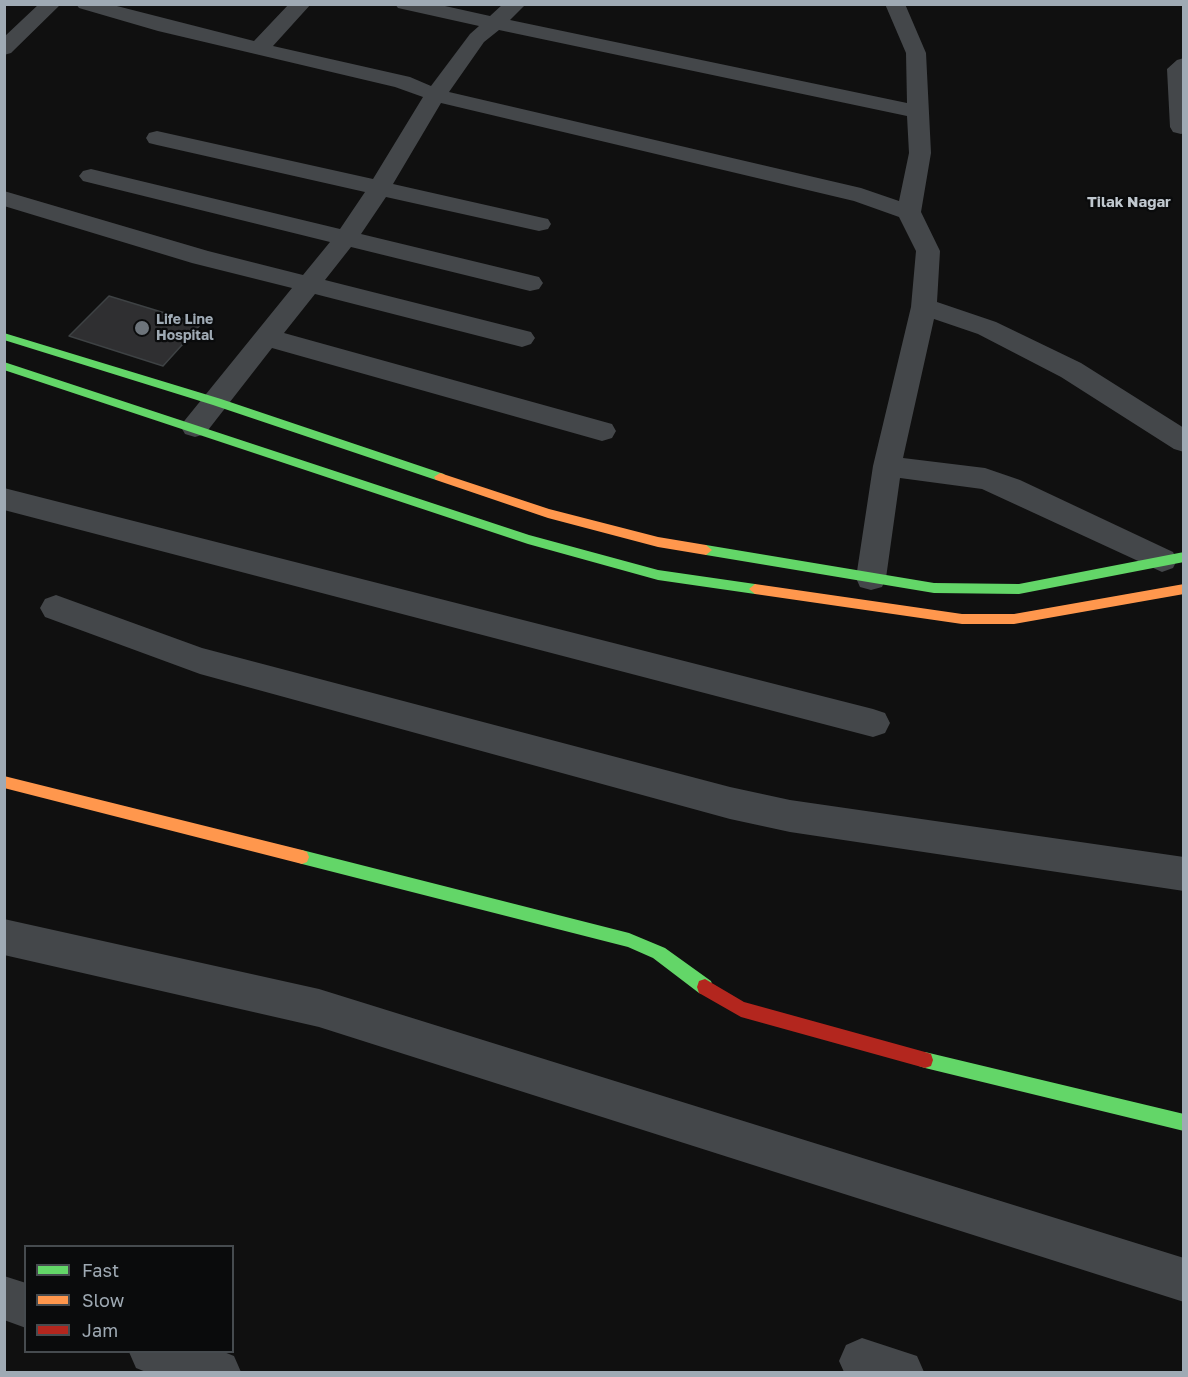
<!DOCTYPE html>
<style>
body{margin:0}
#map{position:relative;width:1188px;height:1377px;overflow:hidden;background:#101010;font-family:"Golos Text",sans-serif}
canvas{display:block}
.frame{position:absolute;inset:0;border:6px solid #9faab4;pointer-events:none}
.legend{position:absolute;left:24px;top:1245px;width:210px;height:108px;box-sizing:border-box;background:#0a0b0c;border:2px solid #464b4f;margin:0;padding:8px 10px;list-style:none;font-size:18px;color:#9faab4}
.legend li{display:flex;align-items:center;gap:12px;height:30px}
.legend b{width:30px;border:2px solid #464b4f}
</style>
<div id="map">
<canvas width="1188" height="1377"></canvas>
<div class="frame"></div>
<ul class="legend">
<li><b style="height:8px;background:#63d668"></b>Fast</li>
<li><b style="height:8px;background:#ff974d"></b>Slow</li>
<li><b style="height:8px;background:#b3261e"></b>Jam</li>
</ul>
</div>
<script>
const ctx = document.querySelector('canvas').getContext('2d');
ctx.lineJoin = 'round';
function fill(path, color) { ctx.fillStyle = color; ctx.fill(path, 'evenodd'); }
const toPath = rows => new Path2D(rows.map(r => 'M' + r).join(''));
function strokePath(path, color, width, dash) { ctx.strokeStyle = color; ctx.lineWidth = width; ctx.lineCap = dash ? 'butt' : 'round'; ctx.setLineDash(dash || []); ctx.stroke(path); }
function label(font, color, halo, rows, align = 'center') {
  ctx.font = font + ' "Golos Text",sans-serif'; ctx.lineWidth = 4.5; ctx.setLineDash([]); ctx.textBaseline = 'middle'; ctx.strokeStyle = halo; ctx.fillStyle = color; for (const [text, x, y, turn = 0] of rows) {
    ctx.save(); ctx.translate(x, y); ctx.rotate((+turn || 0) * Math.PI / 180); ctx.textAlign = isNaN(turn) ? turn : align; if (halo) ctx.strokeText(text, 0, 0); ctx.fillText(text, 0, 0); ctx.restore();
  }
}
const building = toPath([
 [109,296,201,324,163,366,69,336,109,296]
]);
const street = toPath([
 [39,4,61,4,11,53,4,55,4,37,39,4],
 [76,4,109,4,254,41,289,4,311,4,273,46,410,77,431,86,470,34,479,26,398,8,395,4,436,4,490,16,503,4,526,4,510,20,907,103,906,53,885,4,905,4,926,53,931,153,921,212,940,251,937,302,996,322,1081,363,1184,428,1184,452,1174,449,1061,377,978,334,934,319,903,458,985,468,1020,480,1173,552,1177,560,1173,568,1162,572,982,489,900,478,886,578,882,587,871,590,860,587,856,578,873,466,911,307,916,251,899,217,854,201,441,103,393,184,539,217,548,219,551,224,548,229,539,231,386,197,361,234,539,277,543,283,539,289,530,291,351,247,325,280,531,332,535,338,531,344,522,347,315,294,284,333,612,424,616,431,612,438,602,441,272,348,205,434,195,437,185,434,181,427,185,420,292,288,192,263,4,206,4,191,208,251,303,275,330,242,83,181,79,176,83,171,91,169,340,229,365,192,157,145,149,143,146,138,149,133,157,131,373,179,423,97,395,87,158,31,79,8,76,4],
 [499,30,907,116,909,153,899,201,861,188,449,92,484,42,499,30],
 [1184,58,1184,133,1181,134,1173,132,1170,127,1167,69,1177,60,1184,58],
 [4,488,873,709,885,713,890,723,885,733,873,737,4,510,4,488],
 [56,595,202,648,730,787,790,800,1184,857,1184,891,790,832,730,819,200,674,45,617,40,608,45,599,56,595],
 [4,919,319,989,1184,1258,1184,1302,319,1027,4,955,4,919],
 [4,1276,26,1283,26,1328,4,1320,4,1276],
 [862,1338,917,1356,924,1372,844,1372,839,1361,846,1345,862,1338],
 [129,1352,224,1352,234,1356,241,1372,146,1372,136,1368,129,1352]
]);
const fast = toPath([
 [4,333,221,399,444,474,446,477,444,480,436,480,213,405,4,340,4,333],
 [4,362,529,535,658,570,755,584,761,589,755,594,658,580,528,544,4,370,4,362],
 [706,545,934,583,1019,584,1184,552,1184,562,1019,594,934,593,706,555,700,550,706,545],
 [302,850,629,933,665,948,711,981,713,987,711,993,705,995,699,993,653,958,628,947,302,864,297,862,295,857,297,852,302,850],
 [925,1052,1184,1114,1184,1131,925,1068,919,1066,917,1060,919,1054,925,1052]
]);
const slow = toPath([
 [440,473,549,509,658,537,706,545,712,550,706,555,658,547,548,518,436,480,434,477,440,473],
 [755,584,962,614,1014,614,1184,584,1184,594,1014,624,962,624,755,594,749,589,755,584],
 [4,776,302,850,307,852,309,857,307,862,302,864,4,788,4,776]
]);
const jam = toPath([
 [705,979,744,1002,925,1052,931,1054,933,1060,931,1066,925,1068,741,1017,699,993,697,987,699,981,705,979]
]);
const markers = [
 [142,328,8,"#6d747b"]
];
const farPoinames = [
 ["Life Line",156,320],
 ["Hospital",156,336]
];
const farNeighbourhoodnames = [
 ["Tilak Nagar",1129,202]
];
fill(building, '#2f2f31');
strokePath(building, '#3e4244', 1.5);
fill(street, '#44474a');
fill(fast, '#63d668');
fill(slow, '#ff974d');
fill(jam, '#b3261e');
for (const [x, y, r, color] of markers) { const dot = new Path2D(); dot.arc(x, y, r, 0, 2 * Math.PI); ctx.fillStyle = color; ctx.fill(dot); strokePath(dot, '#0a0b0c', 2); }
label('bold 14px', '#9faab4', '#0a0b0c', farPoinames, 'left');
label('bold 15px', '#c0c8cf', '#0a0b0c', farNeighbourhoodnames);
</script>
